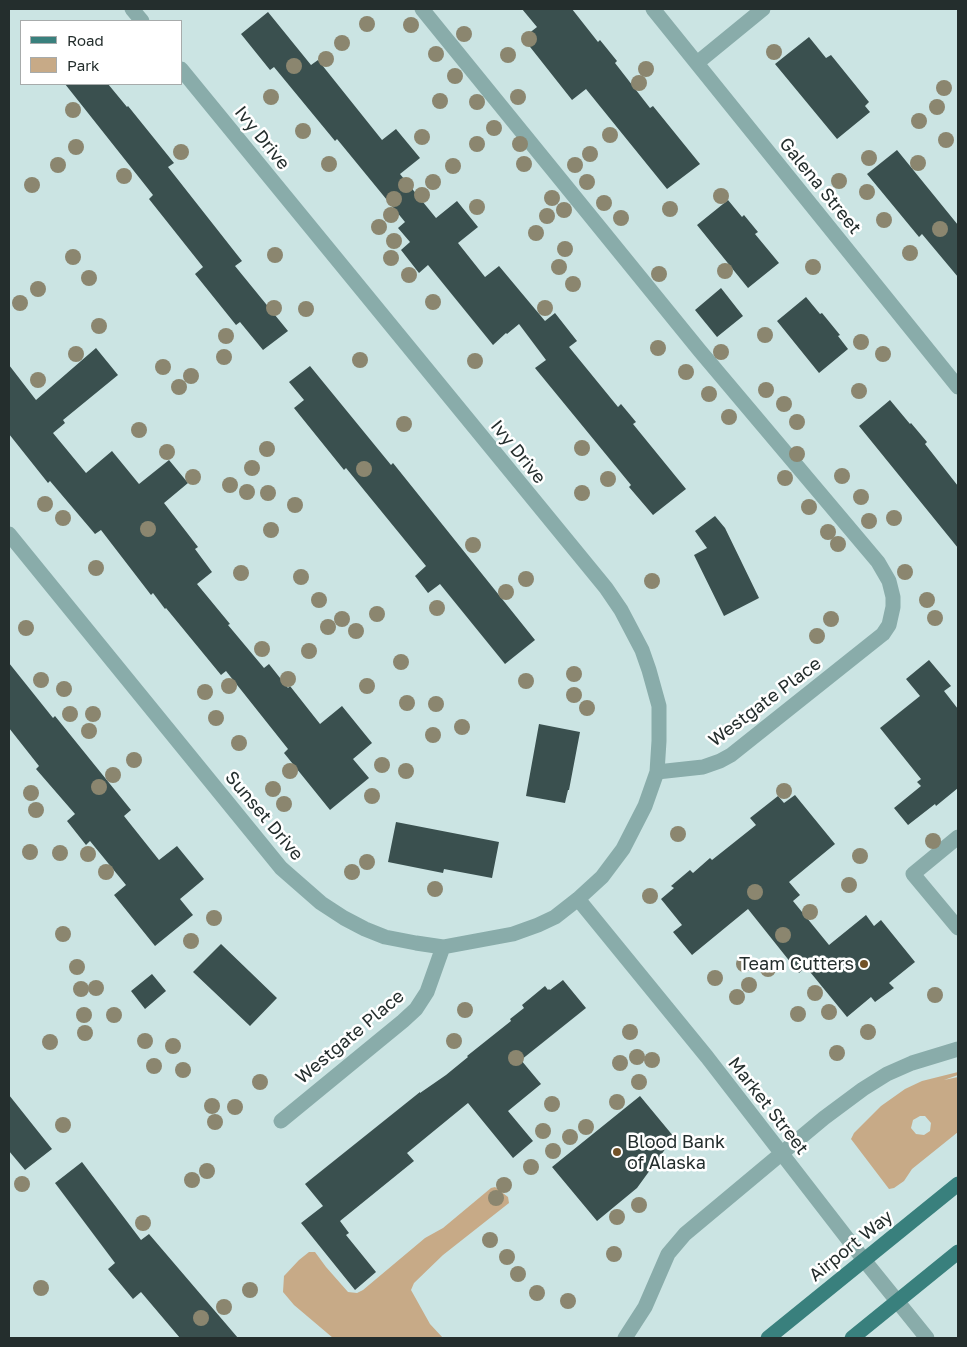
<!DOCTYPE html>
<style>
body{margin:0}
#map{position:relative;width:967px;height:1347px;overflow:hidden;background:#cbe4e3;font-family:"Golos Text",sans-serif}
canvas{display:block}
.frame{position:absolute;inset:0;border:10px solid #242e2d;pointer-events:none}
.legend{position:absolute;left:20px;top:20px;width:162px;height:65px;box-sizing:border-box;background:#fff;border:1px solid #a7abab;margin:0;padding:6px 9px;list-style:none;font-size:15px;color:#242e2d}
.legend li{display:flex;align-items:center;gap:10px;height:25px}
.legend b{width:25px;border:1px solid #a7abab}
</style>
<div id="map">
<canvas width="967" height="1347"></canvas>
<div class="frame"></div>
<ul class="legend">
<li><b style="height:6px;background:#39807d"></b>Road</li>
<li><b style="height:14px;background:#c7aa87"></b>Park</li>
</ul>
</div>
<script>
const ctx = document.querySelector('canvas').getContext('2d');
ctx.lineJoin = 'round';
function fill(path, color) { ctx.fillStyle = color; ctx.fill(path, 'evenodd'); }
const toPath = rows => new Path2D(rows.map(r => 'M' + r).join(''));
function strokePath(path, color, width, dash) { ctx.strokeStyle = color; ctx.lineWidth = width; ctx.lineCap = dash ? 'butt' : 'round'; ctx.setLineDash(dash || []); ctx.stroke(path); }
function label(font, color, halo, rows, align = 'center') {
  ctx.font = font + ' "Golos Text",sans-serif'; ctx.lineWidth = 5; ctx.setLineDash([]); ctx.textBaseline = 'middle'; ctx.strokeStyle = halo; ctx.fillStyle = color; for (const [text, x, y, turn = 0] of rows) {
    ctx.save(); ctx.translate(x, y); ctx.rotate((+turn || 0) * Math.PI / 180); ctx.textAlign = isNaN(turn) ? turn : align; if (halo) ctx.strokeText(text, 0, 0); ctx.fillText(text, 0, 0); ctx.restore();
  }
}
const green = toPath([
 [958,1072,958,1075,944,1080,958,1077,958,1132,912,1169,904,1181,894,1188,889,1189,851,1139,854,1133,881,1106,905,1089,922,1081],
 [920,1116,925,1116,931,1123,930,1131,924,1135,916,1134,911,1128,913,1120],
 [495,1187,508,1197,509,1203,443,1255,414,1283,411,1290,430,1324,443,1338,333,1338,294,1305,283,1292,284,1276,299,1260,309,1252,315,1252,326,1267,348,1292,357,1293,363,1290,425,1238,443,1228,491,1188]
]);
const building = toPath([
 [522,9,572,9,598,42,600,40,617,61,615,63,650,108,653,106,700,164,667,189,586,89,572,100,523,38,537,27],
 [268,12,311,65,318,60,382,140,396,129,420,158,400,174,436,218,457,201,478,227,458,243,485,277,499,266,545,321,555,313,577,341,569,347,618,407,621,404,636,422,633,424,686,489,653,515,629,487,631,485,535,368,546,360,519,324,507,334,506,333,493,345,428,265,419,273,401,250,410,242,398,228,405,222,337,139,335,141,274,67,270,70,241,34],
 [809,37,826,58,831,55,869,102,865,106,870,112,837,139,775,64],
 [65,84,108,84,127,107,128,106,174,163,168,167,242,261,235,266,288,331,263,350,240,322,236,325,195,274,203,267,149,199,153,195],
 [897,150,958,225,958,277,922,234,919,237,867,174],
 [728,200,742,217,744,215,758,232,755,234,779,263,748,288,697,225],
 [721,288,743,316,717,337,695,310],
 [806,297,820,314,822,313,840,335,838,336,848,349,819,373,777,321],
 [96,348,118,375,63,420,65,423,53,433,86,473,112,451,139,484,169,460,188,483,164,503,198,547,195,549,212,572,197,584,230,624,228,625,264,668,269,664,288,688,290,686,320,724,342,706,372,743,353,759,369,778,330,810,284,753,288,749,226,671,221,675,166,608,165,609,153,593,151,595,101,530,95,534,50,481,48,483,9,434,9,365,36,400],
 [310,366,391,465,393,463,535,640,505,664,440,584,428,593,415,576,426,566,346,468,344,470,294,408,304,400,289,382],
 [890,400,910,424,911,423,927,442,925,444,958,486,958,548,859,426],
 [715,516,725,528,759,598,724,616,694,555,707,548,695,531],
 [929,660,951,686,944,691,958,709,958,788,936,806,935,804,908,825,894,808,921,786,917,782,921,779,880,728,920,696,906,679],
 [9,663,53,718,55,716,131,810,124,816,159,860,177,846,204,879,180,899,193,915,155,946,114,895,126,885,90,841,86,845,67,821,75,814,36,769,39,766,9,728],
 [539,724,580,732,569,790,568,790,565,803,526,796],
 [795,795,835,844,789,882,800,895,793,901,829,945,866,915,874,926,881,920,915,962,889,983,894,988,875,1002,871,997,847,1017,806,967,799,973,748,909,692,955,673,932,682,925,661,899,674,888,671,886,690,870,693,873,710,858,712,860,756,825,750,818,778,796,784,803],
 [396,822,499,842,492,878,444,869,443,873,388,862],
 [221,944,277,998,250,1026,193,972],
 [152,974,166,991,145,1009,131,991],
 [563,980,586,1008,521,1060,541,1084,508,1111,533,1141,513,1158,468,1103,407,1153,414,1161,340,1221,349,1233,346,1235,376,1272,355,1290,301,1223,323,1206,305,1184,420,1092,420,1093,446,1075,468,1057,467,1056,511,1021,510,1019,524,1008,522,1005,545,986,548,990,549,989,550,990],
 [9,1095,52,1149,25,1170,9,1151],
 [640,1096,674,1137,637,1188,597,1221,552,1167],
 [82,1162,141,1240,149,1234,238,1338,180,1338,141,1292,133,1299,108,1269,115,1263,55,1183]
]);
const minor = toPath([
 [132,9,142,21],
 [422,9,700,351,878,562,889,581,893,597,893,607,889,625,883,634,731,755,720,761,703,767,657,772],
 [653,9,958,387],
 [697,63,763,9],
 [9,534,281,868,321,903,344,918,365,929,385,937,416,943,443,947,513,934,538,925,555,917,578,899,602,877,623,849,645,806,657,772,659,741,659,706,649,670,642,650,621,610,606,588,181,69],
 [958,837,913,874,958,928],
 [578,899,707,1057,864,1260,927,1338],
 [281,1121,403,1021,416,1009,427,992,443,947],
 [625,1338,645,1307,668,1254,685,1234,824,1118,863,1089,887,1074,912,1063,958,1049]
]);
const major = toPath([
 [768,1338,958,1184],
 [852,1338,958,1252]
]);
const trees = [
 [367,24],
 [411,25],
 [464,34],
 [529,39],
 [342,43],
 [774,52],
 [436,54],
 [508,55],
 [326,59],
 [294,66],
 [646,69],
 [455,76],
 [639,83],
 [944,88],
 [271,97],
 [518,97],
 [440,101],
 [477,102],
 [937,107],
 [73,110],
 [919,121],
 [494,128],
 [303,131],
 [610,135],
 [422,137],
 [946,140],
 [477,144],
 [520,144],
 [76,147],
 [181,152],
 [590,154],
 [869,158],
 [918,163],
 [329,164],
 [524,164],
 [58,165],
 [575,165],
 [453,166],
 [124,176],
 [839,181],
 [433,182],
 [587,182],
 [32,185],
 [406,185],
 [867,192],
 [422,195],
 [721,196],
 [552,198],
 [394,199],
 [604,203],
 [477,207],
 [670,209],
 [564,210],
 [391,215],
 [547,216],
 [621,218],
 [884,220],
 [379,227],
 [940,229],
 [536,233],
 [394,241],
 [565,249],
 [910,253],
 [275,255],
 [73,257],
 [391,258],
 [559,267],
 [813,267],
 [725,271],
 [659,274],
 [409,275],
 [89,278],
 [573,284],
 [38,289],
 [433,302],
 [20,303],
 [274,308],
 [545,308],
 [306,309],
 [99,326],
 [765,335],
 [226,336],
 [861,342],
 [658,348],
 [721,352],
 [76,354],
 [883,354],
 [224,357],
 [360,360],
 [475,361],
 [163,367],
 [686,372],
 [191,376],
 [38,380],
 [179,387],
 [766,390],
 [859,391],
 [709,394],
 [784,404],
 [729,417],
 [797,422],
 [404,424],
 [139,430],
 [582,448],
 [267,449],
 [167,452],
 [797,454],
 [252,468],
 [364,469],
 [842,476],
 [193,477],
 [785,478],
 [608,479],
 [230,485],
 [247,492],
 [268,493],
 [582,493],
 [861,497],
 [45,504],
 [295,505],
 [809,507],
 [63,518],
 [894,518],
 [869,521],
 [148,529],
 [271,530],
 [828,532],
 [838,544],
 [473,545],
 [96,568],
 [905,572],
 [241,573],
 [301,577],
 [526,579],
 [652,581],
 [506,592],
 [319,600],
 [927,600],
 [437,608],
 [377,614],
 [935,618],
 [342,619],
 [831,619],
 [328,627],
 [26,628],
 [356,631],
 [817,636],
 [262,649],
 [309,651],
 [401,662],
 [574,674],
 [288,679],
 [41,680],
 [526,681],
 [229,686],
 [367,686],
 [64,689],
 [205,692],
 [574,695],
 [407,703],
 [436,704],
 [587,708],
 [70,714],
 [93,714],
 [216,718],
 [462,727],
 [89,731],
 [433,735],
 [239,743],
 [134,760],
 [382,765],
 [290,771],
 [406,771],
 [113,775],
 [99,787],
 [273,789],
 [784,791],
 [31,793],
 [372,796],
 [284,804],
 [36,810],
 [678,834],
 [933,841],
 [30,852],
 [60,853],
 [88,854],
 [860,856],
 [367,862],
 [106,872],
 [352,872],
 [849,885],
 [435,889],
 [755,892],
 [650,896],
 [810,912],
 [214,918],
 [63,934],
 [783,935],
 [191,941],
 [744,964],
 [77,967],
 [768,969],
 [715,978],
 [749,985],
 [96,988],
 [81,989],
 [815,993],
 [935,995],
 [737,997],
 [465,1010],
 [829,1012],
 [798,1014],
 [84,1015],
 [114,1015],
 [630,1032],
 [868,1032],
 [85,1033],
 [145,1041],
 [454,1041],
 [50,1042],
 [173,1046],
 [837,1053],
 [637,1057],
 [516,1058],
 [652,1060],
 [620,1063],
 [154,1066],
 [183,1070],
 [260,1082],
 [639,1082],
 [617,1102],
 [552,1104],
 [212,1106],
 [235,1107],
 [215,1122],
 [63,1125],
 [586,1127],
 [543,1131],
 [570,1137],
 [553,1151],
 [531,1167],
 [207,1171],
 [192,1180],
 [22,1184],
 [504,1185],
 [496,1198],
 [639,1205],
 [617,1217],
 [143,1223],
 [490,1240],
 [614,1254],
 [507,1257],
 [518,1274],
 [41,1288],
 [250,1290],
 [537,1293],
 [568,1301],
 [224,1307],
 [201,1318]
];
const markers = [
 [864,964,5,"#725228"],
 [617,1152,5,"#725228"]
];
const streetNames = [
 ["Ivy Drive",262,138,51],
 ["Galena Street",820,186,51],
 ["Ivy Drive",518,452,51],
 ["Westgate Place",765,702,-37],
 ["Sunset Drive",264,816,50],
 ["Westgate Place",350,1037,-40],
 ["Market Street",768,1106,52],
 ["Airport Way",851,1246,-39]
];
const poiNames = [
 ["Team Cutters",854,964],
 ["Blood Bank",627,1142,"left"],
 ["of Alaska",627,1163,"left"]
];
fill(green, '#c7aa87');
fill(building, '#3a504f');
strokePath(minor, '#89acaa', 15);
strokePath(major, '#39807d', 15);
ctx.fillStyle = '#8b866f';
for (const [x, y] of trees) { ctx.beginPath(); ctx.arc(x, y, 8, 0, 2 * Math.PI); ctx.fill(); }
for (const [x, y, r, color] of markers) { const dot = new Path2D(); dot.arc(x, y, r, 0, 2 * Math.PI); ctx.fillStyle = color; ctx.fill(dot); strokePath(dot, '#fff', 2); }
label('18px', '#242e2d', '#fff', streetNames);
label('18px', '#242e2d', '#fff', poiNames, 'right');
</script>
